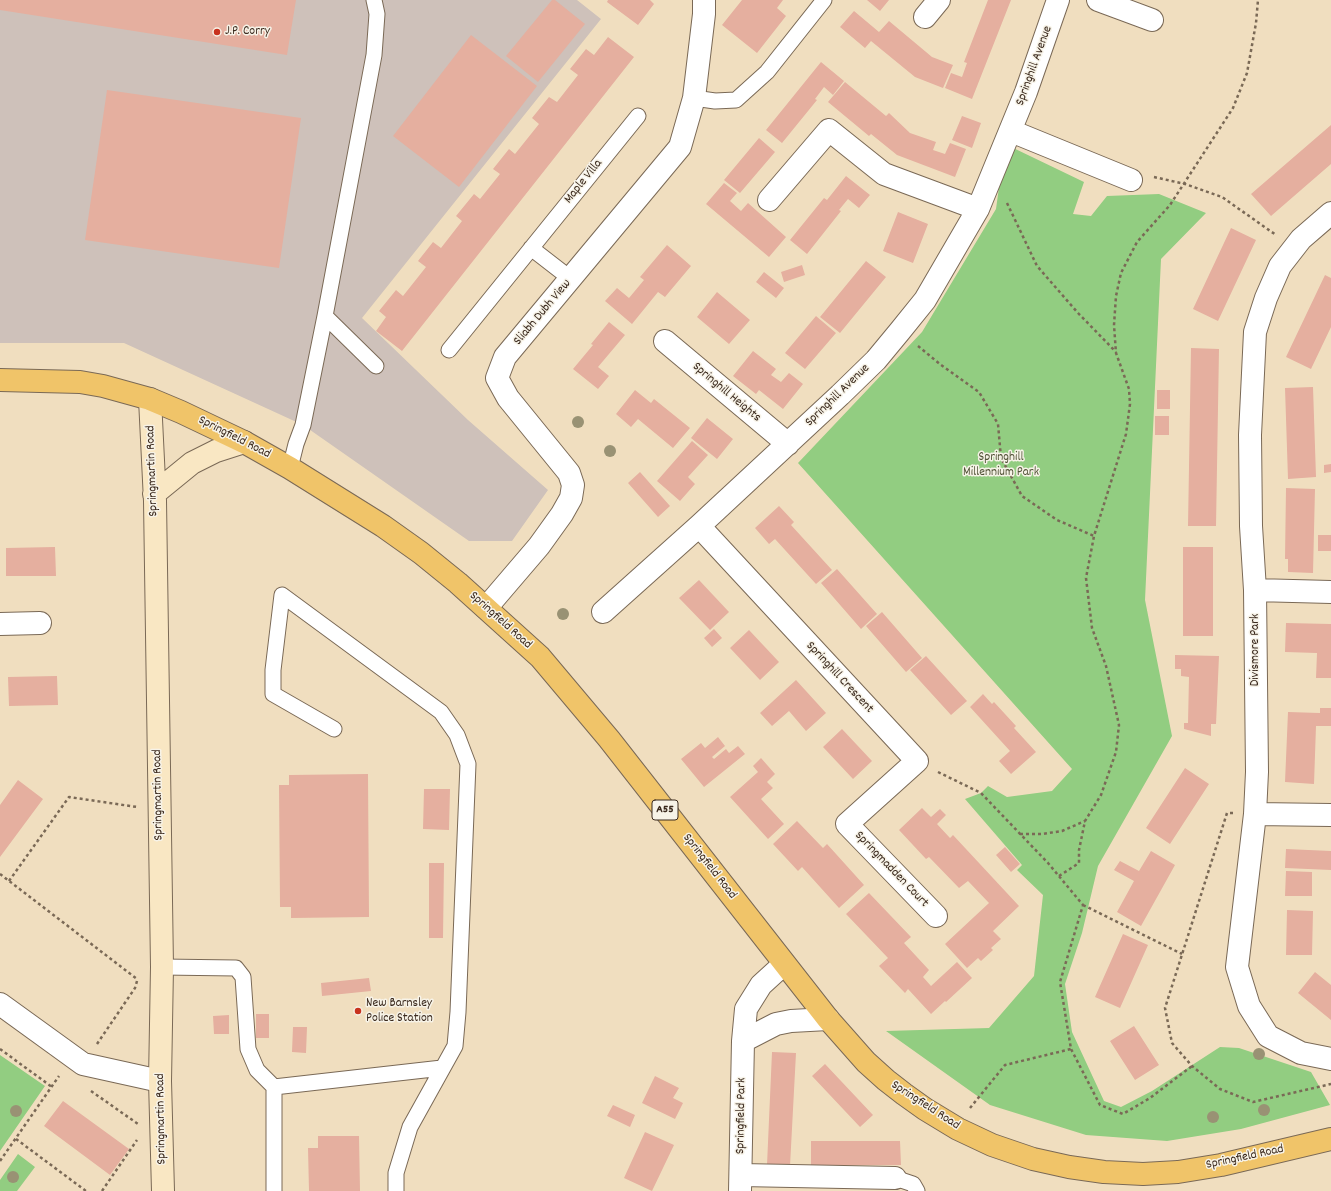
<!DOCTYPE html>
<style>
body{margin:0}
canvas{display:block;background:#f0debf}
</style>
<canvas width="1331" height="1191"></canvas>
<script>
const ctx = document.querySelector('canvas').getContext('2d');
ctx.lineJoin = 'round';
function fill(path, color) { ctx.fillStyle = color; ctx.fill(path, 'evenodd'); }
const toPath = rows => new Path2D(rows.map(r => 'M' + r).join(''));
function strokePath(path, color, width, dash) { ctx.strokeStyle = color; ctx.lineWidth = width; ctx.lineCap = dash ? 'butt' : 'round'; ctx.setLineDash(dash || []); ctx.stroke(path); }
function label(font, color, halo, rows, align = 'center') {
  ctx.font = font + ' Dekko,sans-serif'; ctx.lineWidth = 3; ctx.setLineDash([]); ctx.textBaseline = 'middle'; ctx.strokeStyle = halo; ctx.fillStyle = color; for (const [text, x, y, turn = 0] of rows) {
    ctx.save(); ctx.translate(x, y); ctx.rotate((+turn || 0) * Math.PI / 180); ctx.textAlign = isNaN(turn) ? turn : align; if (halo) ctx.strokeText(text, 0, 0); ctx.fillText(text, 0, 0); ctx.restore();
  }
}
const industrial = toPath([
 [0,0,577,0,601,19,362,318,468,420,548,490,512,541,469,541,303,425,124,343,0,343]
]);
const green = toPath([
 [1005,144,1084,182,1073,214,1091,216,1107,196,1159,194,1206,213,1161,259,1145,600,1172,736,1098,866,1082,933,1065,984,1072,1032,1104,1101,1121,1107,1152,1091,1220,1047,1239,1048,1311,1072,1330,1105,1241,1129,1167,1141,1086,1135,990,1105,886,1031,989,1028,1034,976,1043,895,1017,870,1022,865,965,799,981,793,988,786,1007,797,1052,791,1072,769,798,463,922,332,996,209],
 [0,1055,45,1086,0,1151],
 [18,1154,35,1167,17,1191,0,1191,0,1180]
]);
const building = toPath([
 [0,0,296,0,287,55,0,10],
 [552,0,555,0,585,24,538,82,506,56],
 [608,0,650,0,654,4,638,25,607,2],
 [742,0,783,0,777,8,786,16,757,53,722,25],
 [867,0,889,0,880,11],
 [988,0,1011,0,972,99,945,88,951,73,962,77,967,63,964,62],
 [854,11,879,32,889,21,932,57,953,65,943,88,915,77,871,41,865,48,840,27],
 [471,35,537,86,459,187,393,136],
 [608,37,634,57,402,351,376,331,386,317,379,311,396,290,403,296,426,267,418,261,433,242,441,248,462,221,456,216,474,194,480,199,500,174,493,169,509,149,515,154,539,124,532,118,549,97,557,102,578,75,570,69,586,49,594,55],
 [821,62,844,81,833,95,824,87,815,99,817,100,782,143,766,130],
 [845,82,886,116,889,113,910,133,936,142,933,150,945,154,950,143,966,149,955,177,897,155,871,134,869,136,828,102],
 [107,90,301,118,279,268,85,240],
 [962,116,981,123,972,148,952,140],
 [1331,125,1331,164,1271,216,1251,194],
 [759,138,775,152,740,193,724,180],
 [846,176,870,195,859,208,848,199,839,210,841,211,807,254,790,240,824,198,827,200],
 [724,183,737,193,730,201,741,211,748,203,786,237,769,257,706,204],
 [898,212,928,224,913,263,883,251],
 [1231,228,1256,240,1218,321,1193,309],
 [667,245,691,266,665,297,658,292,632,324,605,301,617,288,629,298,644,280,640,277],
 [866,261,886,277,840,333,820,317],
 [802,265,805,275,784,282,781,272],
 [764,272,784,288,776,298,756,282],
 [1325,275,1331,278,1331,327,1311,369,1286,357],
 [717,292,750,320,729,344,697,317],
 [816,316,836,333,805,369,785,353],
 [609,322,625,335,598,367,609,376,598,389,573,369,593,345,591,344],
 [1191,348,1219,349,1216,526,1188,526],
 [753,351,776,369,771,375,781,382,789,373,803,384,783,409,759,390,756,394,733,376],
 [1313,387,1316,477,1288,479,1285,388],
 [635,390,651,403,654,399,690,428,673,448,638,419,631,427,616,414],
 [1157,390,1170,390,1170,409,1157,409],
 [1155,416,1169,416,1169,435,1155,435],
 [707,418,733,439,717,459,691,438],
 [692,441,708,455,688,477,695,484,680,501,657,481],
 [1331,464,1331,472,1324,473,1324,465],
 [640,472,670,506,658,517,628,483],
 [1286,488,1315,489,1313,573,1288,572,1288,559,1285,559],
 [779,506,794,522,791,525,832,570,816,584,775,539,769,544,755,528],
 [1318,535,1331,535,1331,551,1318,551],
 [55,547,56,576,6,576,6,548],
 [1183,547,1213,547,1213,636,1183,636],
 [837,569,877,614,861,629,821,583],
 [699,580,729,612,710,630,679,598],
 [882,612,922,658,906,672,866,626],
 [1286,623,1331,624,1331,678,1316,678,1317,653,1285,652],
 [714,629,722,638,712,647,704,638],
 [749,630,779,662,760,680,730,648],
 [1175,655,1219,656,1216,724,1211,724,1211,736,1184,729,1184,723,1188,723,1189,677,1181,676,1181,669,1175,669],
 [926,656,967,701,951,715,910,670],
 [57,676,58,705,9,706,8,677],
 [796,680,826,713,806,731,789,711,772,726,760,713],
 [983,694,992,704,994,702,1016,726,1014,728,1036,752,1011,774,999,761,1010,751,970,707],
 [1320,708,1331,708,1331,726,1316,726,1314,784,1285,782,1288,712,1320,713],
 [842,729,872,761,853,779,823,747],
 [718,737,725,746,712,757,714,759,726,749,729,753,738,746,745,754,704,787,681,759,701,743,705,748],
 [761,758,775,774,767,782,773,788,761,799,784,824,768,839,730,797,758,772,753,766],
 [1185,768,1209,784,1170,844,1146,828],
 [368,774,369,917,291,918,291,907,280,907,279,785,289,785,289,775],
 [18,780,43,799,0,857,0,805],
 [424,789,450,789,449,830,423,829],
 [922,808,931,817,940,809,946,815,937,824,950,838,953,835,1019,906,993,931,1001,939,991,948,993,950,981,961,978,958,967,968,945,944,989,903,968,881,959,888,929,857,926,859,899,830],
 [797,821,823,848,827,844,864,885,839,908,802,867,798,871,773,844],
 [1005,847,1020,864,1011,872,996,855],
 [1286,849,1331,851,1331,870,1285,868],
 [1151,851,1175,865,1141,926,1117,912,1134,881,1114,870,1120,861,1139,871],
 [429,863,444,863,443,938,429,938],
 [1286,871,1312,872,1312,896,1285,896],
 [869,893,911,937,904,943,929,970,923,977,931,986,957,962,972,978,946,1002,945,1001,931,1014,908,989,905,993,879,966,888,958,846,914],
 [1287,910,1313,911,1312,955,1286,955],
 [1123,934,1148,945,1120,1008,1095,997],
 [1315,972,1331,985,1331,1020,1298,993],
 [369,978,371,991,322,996,321,983],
 [256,1014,269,1014,269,1038,256,1038],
 [229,1015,229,1034,214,1034,213,1016],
 [1134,1026,1159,1065,1135,1080,1110,1041],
 [293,1027,307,1027,306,1053,292,1052],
 [772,1052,796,1053,790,1166,767,1165],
 [825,1064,873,1115,860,1127,812,1076],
 [655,1076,679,1088,673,1098,683,1103,675,1119,642,1103],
 [63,1101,129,1149,110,1175,44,1126],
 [613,1105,635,1115,630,1127,607,1116],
 [645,1132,674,1145,652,1191,624,1178],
 [318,1136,359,1136,360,1191,309,1191,308,1148,318,1148],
 [811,1141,900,1141,901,1165,811,1165]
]);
const path = toPath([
 [1154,177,1185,184,1222,197,1276,235],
 [1007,203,1037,266,1078,313,1116,352],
 [918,346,941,365,979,392,998,424,1001,458,1022,496,1057,520,1094,536],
 [938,772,981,793,1048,863,1083,905,1060,982,1071,1049,1100,1105,1123,1114,1150,1098,1192,1066],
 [1233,813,1227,813,1165,1008,1172,1043,1192,1066,1220,1089,1253,1102,1331,1084],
 [1020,834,1042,834,1062,831,1085,821],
 [0,874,137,979],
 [1059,876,1079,863,1079,850,1085,821,1101,795,1116,752,1119,725,1106,666,1092,628,1086,578,1094,536,1126,434,1130,404,1129,389,1116,353,1114,325,1116,296,1121,273,1137,242,1170,205,1233,108,1247,73,1256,23,1258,0],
 [9,881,69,797,137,807],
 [1083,905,1182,954],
 [97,1044,135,988,137,981],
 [0,1049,52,1087],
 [91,1091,138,1124],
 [970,1108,1005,1065,1071,1049],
 [16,1139,86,1191],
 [0,1161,59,1076],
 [102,1191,137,1140]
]);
const lane = toPath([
 [694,98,715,101,736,100,767,72,824,0],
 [531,248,571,279],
 [325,316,376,366],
 [449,350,638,116],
 [290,468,296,444,303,425,325,316,374,55,377,14,374,0],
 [334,729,273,694,273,670,282,595,441,712,457,735,468,764,458,1012,455,1046,410,1127,396,1173,396,1191],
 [162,967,236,968,243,977,248,1049,257,1070,274,1087,442,1068],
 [895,1178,913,1184,917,1191],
 [274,1191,274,1087]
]);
const street = toPath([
 [1098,0,1152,20],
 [925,17,939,0],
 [1011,131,1131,180],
 [769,200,829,130,884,174,978,209],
 [1331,213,1301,239,1280,266,1266,298,1255,332,1250,435,1251,526,1255,590,1257,772,1255,814,1237,967,1249,1006,1268,1036,1301,1053,1331,1059],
 [665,341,788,444],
 [699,526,917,761,847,824,936,916],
 [1255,590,1331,592],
 [486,608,539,546,562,514,571,498,573,485,569,473,508,398,497,378,505,357,680,147,694,98,704,14,704,0],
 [603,612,699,526,840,395,876,360,900,331,925,300,978,209,1026,92,1058,0],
 [0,624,40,623],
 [1255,814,1331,815],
 [0,1004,83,1064,160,1081],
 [743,1041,776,1024,791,1021,828,1019],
 [741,1175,895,1178],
 [740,1191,743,1041,746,1009,761,985,784,964]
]);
const secondary = toPath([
 [150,399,155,501,162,967,160,1081,163,1191],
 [154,494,192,463,216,451,244,442]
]);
const highway = toPath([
 [0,380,80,382,103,386,150,399,181,412,244,442,290,468,383,526,421,553,458,583,540,657,609,739,828,1019,866,1062,886,1080,904,1094,925,1109,958,1129,992,1145,1033,1159,1069,1167,1104,1172,1143,1174,1178,1172,1221,1165,1331,1139]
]);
const trees = [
 [578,422],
 [610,451],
 [563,614],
 [1259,1054],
 [1264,1110],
 [16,1111],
 [1213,1117],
 [13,1177]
];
const markers = [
 [217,32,4,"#c8321e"],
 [358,1011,4,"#c8321e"]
];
const shields = [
 [665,810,26]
];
const shieldNames = [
 ["A55",665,810]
];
const poiNames = [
 ["J.P. Corry",225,32],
 ["New Barnsley",366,1004],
 ["Police Station",366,1019]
];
const streetNames = [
 ["Springhill Avenue",1035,66,-70],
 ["Maple Villa",584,182,-51],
 ["Sliabh Dubh View",543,313,-50],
 ["Springhill Heights",726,393,40],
 ["Springhill Avenue",838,396,-44],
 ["Springfield Road",234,438,27],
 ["Springmartin Road",153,471,-92],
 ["Springfield Road",500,621,42],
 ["Divismore Park",1256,650,-90],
 ["Springhill Crescent",839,678,47],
 ["Springmartin Road",159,795,-91],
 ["Springfield Road",709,867,52],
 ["Springmadden Court",891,870,46],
 ["Springfield Road",925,1106,33],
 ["Springfield Park",742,1116,-89],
 ["Springmartin Road",162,1119,-91],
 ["Springfield Road",1245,1158,-12]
];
const parkNames = [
 ["Springhill",1001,458],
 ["Millennium Park",1001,473]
];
fill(industrial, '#cec1ba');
fill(green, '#92cd81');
fill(building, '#e5af9f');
strokePath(lane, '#7a6956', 17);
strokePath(street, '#7a6956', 24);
strokePath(secondary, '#7a6956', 24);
strokePath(highway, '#7a6956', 24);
strokePath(path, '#7a6956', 2.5, [3, 3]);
strokePath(lane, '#fff', 15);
strokePath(street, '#fff', 22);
strokePath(secondary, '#f9e7c3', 22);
strokePath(highway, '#f0c469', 22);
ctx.fillStyle = '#999274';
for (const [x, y] of trees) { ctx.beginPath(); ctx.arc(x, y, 6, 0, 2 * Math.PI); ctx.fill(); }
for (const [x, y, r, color] of markers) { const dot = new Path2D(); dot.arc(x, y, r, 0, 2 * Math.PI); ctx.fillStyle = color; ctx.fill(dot); strokePath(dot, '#f7f3e8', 1.5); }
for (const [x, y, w] of shields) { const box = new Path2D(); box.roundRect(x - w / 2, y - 10, w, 20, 3); ctx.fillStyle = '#f7f3e8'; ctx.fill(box); strokePath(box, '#3b2a1e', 1); }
label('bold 12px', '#3b2a1e', null, shieldNames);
label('13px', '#3b2a1e', '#f7f3e8', poiNames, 'left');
label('13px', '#3b2a1e', '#f7f3e8', streetNames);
label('13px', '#515337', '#f7f3e8', parkNames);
</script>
